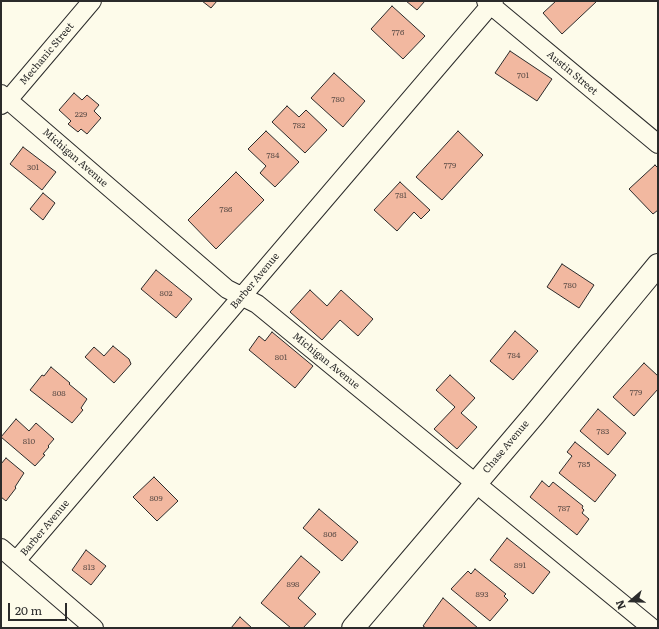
<!DOCTYPE html>
<style>
body{margin:0}
#map{position:relative;width:659px;height:629px;overflow:hidden;background:#fdfbea;font-family:Literata,serif}
canvas{display:block}
.frame{position:absolute;inset:0;border:2px solid #2b2b2b;pointer-events:none}
.north{position:absolute;left:611px;top:581px;width:40px;height:40px;-webkit-text-stroke:3px #fdfbea;paint-order:stroke;rotate:250deg;font-size:11px;font-weight:700;line-height:16px;text-align:center;color:#2b2b2b}
.north::after{content:'';display:block;margin:auto;width:14px;height:18px;background:#2b2b2b;clip-path:polygon(50% 0,100% 100%,50% 72%,0 100%)}
.scale{position:absolute;left:8px;top:603px;width:59px;height:18px;box-sizing:border-box;border:2px solid #2b2b2b;border-top:0;padding-left:5px;font-size:12px;line-height:14px;white-space:nowrap;color:#2b2b2b;-webkit-text-stroke:3px #fdfbea;paint-order:stroke}
</style>
<div id="map">
<canvas width="659" height="629"></canvas>
<div class="frame"></div>
<div class="north">N</div>
<div class="scale">20 m</div>
</div>
<script>
const ctx = document.querySelector('canvas').getContext('2d');
ctx.lineJoin = 'round';
function fill(path, color) { ctx.fillStyle = color; ctx.fill(path, 'evenodd'); }
const toPath = rows => new Path2D(rows.map(r => 'M' + r).join(''));
function strokePath(path, color, width, dash) { ctx.strokeStyle = color; ctx.lineWidth = width; ctx.lineCap = dash ? 'butt' : 'round'; ctx.setLineDash(dash || []); ctx.stroke(path); }
function label(font, color, halo, rows, align = 'center') {
  ctx.font = font + ' Literata,serif'; ctx.lineWidth = 3; ctx.setLineDash([]); ctx.textBaseline = 'middle'; ctx.strokeStyle = halo; ctx.fillStyle = color; for (const [text, x, y, turn = 0] of rows) {
    ctx.save(); ctx.translate(x, y); ctx.rotate((+turn || 0) * Math.PI / 180); ctx.textAlign = isNaN(turn) ? turn : align; if (halo) ctx.strokeText(text, 0, 0); ctx.fillText(text, 0, 0); ctx.restore();
  }
}
const building = toPath([
 [202,1,217,1,211,8,202,1],
 [406,1,425,1,417,10,406,1],
 [556,1,597,1,562,34,543,13,556,1],
 [392,6,425,36,403,59,371,29,392,6],
 [510,51,552,79,537,101,495,73,510,51],
 [334,73,365,101,343,127,311,98,334,73],
 [74,93,82,100,87,95,99,105,94,111,101,118,87,134,81,129,78,132,68,124,71,121,59,110,74,93],
 [287,106,299,117,306,110,327,130,305,153,272,122,287,106],
 [266,131,299,162,275,187,260,173,266,166,248,149,266,131],
 [458,131,483,155,442,200,416,177,458,131],
 [23,147,56,172,42,190,10,164,23,147],
 [655,165,658,168,658,210,653,214,629,189,655,165],
 [236,172,264,200,216,249,188,220,236,172],
 [400,182,430,210,421,219,414,212,397,231,374,210,400,182],
 [43,193,55,203,43,220,30,209,43,193],
 [562,264,594,285,579,308,547,287,562,264],
 [156,270,192,299,176,318,141,289,156,270],
 [310,290,327,306,341,290,373,319,358,336,340,320,322,340,290,312,310,290],
 [515,331,538,351,513,380,490,361,515,331],
 [272,332,313,366,295,388,249,350,259,336,265,341,272,332],
 [113,346,129,359,131,364,114,383,85,357,94,347,104,356,113,346],
 [644,363,658,376,658,389,634,416,613,397,644,363],
 [51,367,70,383,69,384,87,399,81,408,83,410,72,423,30,390,42,375,44,376,51,367],
 [450,375,475,398,461,413,477,427,457,449,434,429,455,407,436,390,450,375],
 [598,409,626,433,608,455,580,431,598,409],
 [16,419,29,431,36,423,54,439,48,446,49,447,43,454,45,455,35,466,1,437,16,419],
 [575,442,616,475,595,502,559,473,572,456,567,452,575,442],
 [6,458,24,473,15,487,16,488,6,501,1,497,1,464,6,458],
 [154,477,178,501,157,521,133,497,154,477],
 [542,481,549,487,553,482,583,506,582,508,584,510,582,513,589,519,577,535,530,497,542,481],
 [319,509,358,542,342,561,303,528,319,509],
 [507,538,550,572,533,594,490,560,507,538],
 [86,550,106,566,91,585,72,570,86,550],
 [301,556,320,572,298,598,316,614,303,628,291,628,261,603,301,556],
 [475,569,506,594,504,596,508,600,490,621,451,589,468,571,471,574,475,569],
 [443,598,478,628,426,628,423,626,443,598],
 [240,617,252,628,231,628,240,617]
]);
const street = toPath([
 [486,1,658,144],
 [1,94,227,289,257,304,652,628],
 [1,105,8,100,92,1],
 [1,548,94,628],
 [16,561,494,1]
]);
const secondary = toPath([
 [353,628,534,415,658,265]
]);
const numberNames = [
 ["776",398,33],
 ["701",523,76],
 ["780",338,100],
 ["229",81,115],
 ["782",299,126],
 ["784",273,156],
 ["779",450,166],
 ["301",33,168],
 ["781",401,196],
 ["786",226,210],
 ["780",570,286],
 ["802",166,294],
 ["784",514,356],
 ["801",281,358],
 ["779",636,393],
 ["808",59,394],
 ["783",603,432],
 ["810",29,442],
 ["785",584,465],
 ["809",156,499],
 ["787",564,509],
 ["806",330,535],
 ["891",520,566],
 ["813",89,568],
 ["898",293,585],
 ["893",482,595]
];
const streetNames = [
 ["Mechanic Street",47,54,-50],
 ["Austin Street",572,73,40],
 ["Michigan Avenue",75,158,41],
 ["Barber Avenue",255,281,-50],
 ["Michigan Avenue",326,361,39],
 ["Chase Avenue",506,447,-50],
 ["Barber Avenue",45,528,-50]
];
fill(building, '#f2b8a0');
strokePath(building, '#2b2b2b', 1);
strokePath(street, '#2b2b2b', 20);
strokePath(secondary, '#2b2b2b', 24);
strokePath(street, '#fdfbea', 18);
strokePath(secondary, '#fdfbea', 22);
label('8px', '#5d4e48', null, numberNames);
label('10px', '#2b2b2b', '#fdfbea', streetNames);
</script>
